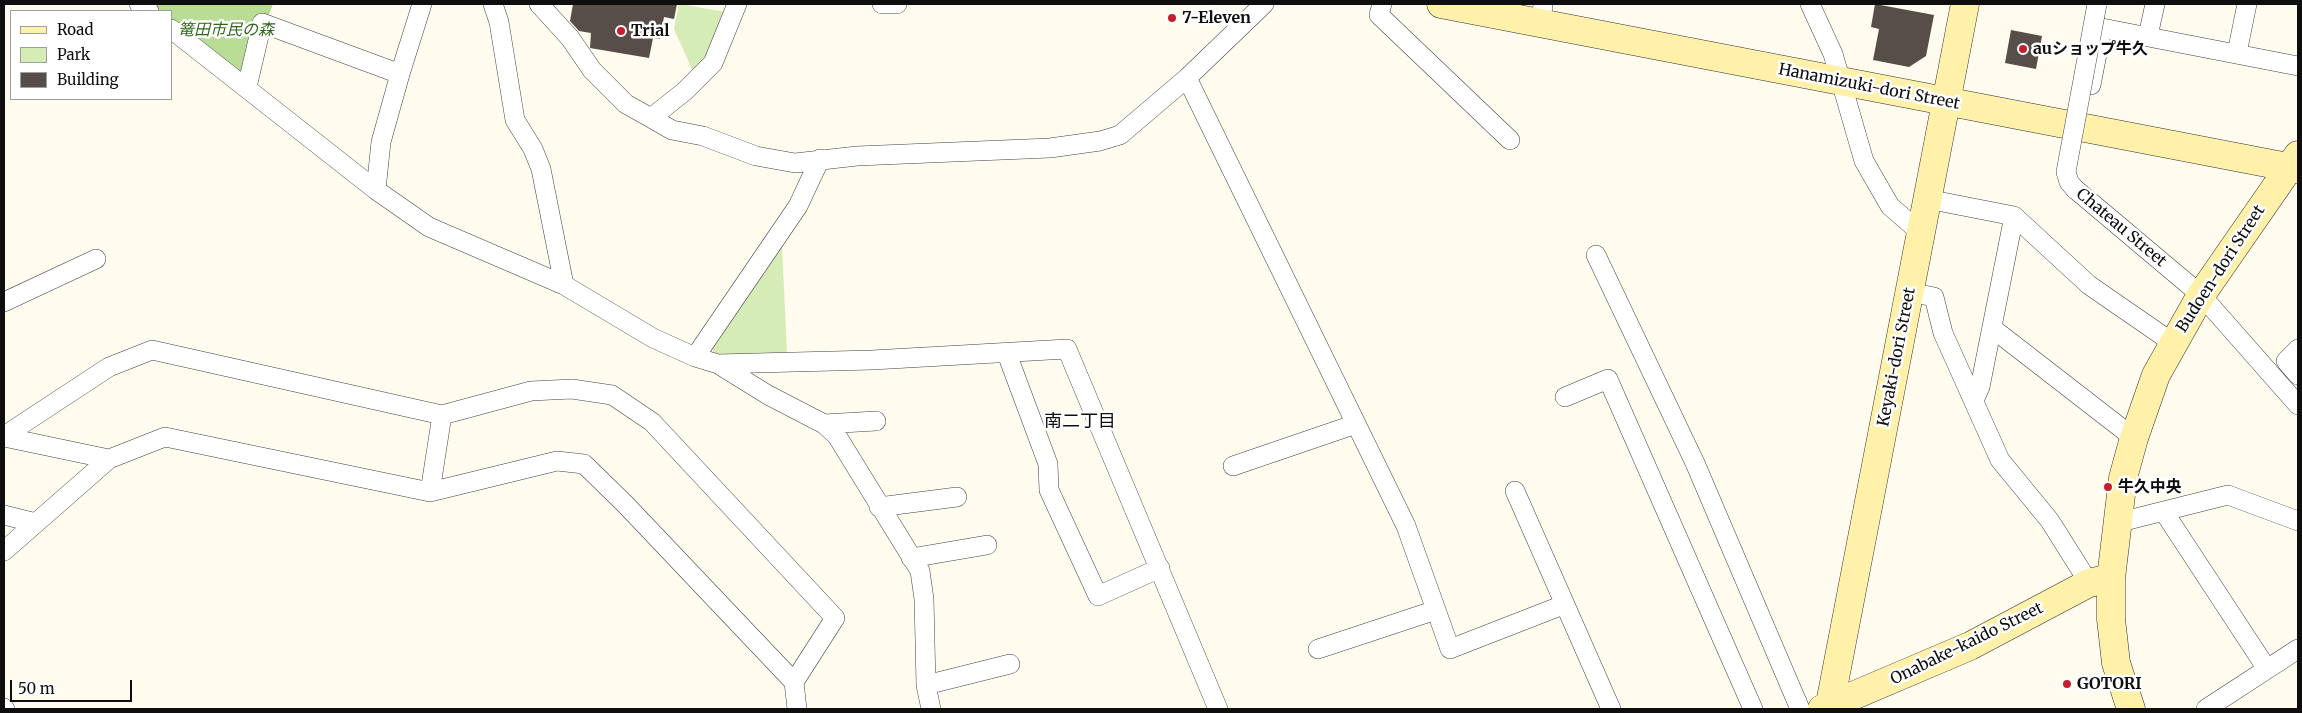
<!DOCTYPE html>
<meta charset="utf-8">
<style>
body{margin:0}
#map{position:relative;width:2302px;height:713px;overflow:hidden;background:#fffbef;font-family:Merriweather,serif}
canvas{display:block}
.frame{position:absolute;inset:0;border:5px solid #0e0e0e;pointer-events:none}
.legend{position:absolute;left:10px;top:10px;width:162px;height:90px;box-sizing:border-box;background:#fff;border:1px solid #9f9f9f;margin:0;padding:6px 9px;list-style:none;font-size:15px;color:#0e0e0e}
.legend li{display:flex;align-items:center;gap:10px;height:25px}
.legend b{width:25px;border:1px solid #9f9f9f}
.scale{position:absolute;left:10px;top:680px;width:122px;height:22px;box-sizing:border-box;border:2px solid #0e0e0e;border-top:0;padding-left:6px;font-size:15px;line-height:18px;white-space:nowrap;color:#0e0e0e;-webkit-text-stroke:4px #fff;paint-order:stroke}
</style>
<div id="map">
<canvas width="2302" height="713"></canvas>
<div class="frame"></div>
<ul class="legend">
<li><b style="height:6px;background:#fff1aa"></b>Road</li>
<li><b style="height:14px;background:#d5ecb6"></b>Park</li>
<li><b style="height:14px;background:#574e4a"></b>Building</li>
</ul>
<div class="scale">50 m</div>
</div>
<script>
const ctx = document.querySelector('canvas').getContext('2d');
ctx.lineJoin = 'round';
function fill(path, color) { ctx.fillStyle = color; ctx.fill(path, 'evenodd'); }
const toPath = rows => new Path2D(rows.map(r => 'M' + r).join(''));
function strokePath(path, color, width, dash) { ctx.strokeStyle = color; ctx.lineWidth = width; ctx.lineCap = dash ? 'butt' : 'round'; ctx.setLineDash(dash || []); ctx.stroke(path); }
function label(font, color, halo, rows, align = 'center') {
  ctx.font = font + ' Merriweather,"Noto Sans JP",serif'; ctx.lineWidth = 5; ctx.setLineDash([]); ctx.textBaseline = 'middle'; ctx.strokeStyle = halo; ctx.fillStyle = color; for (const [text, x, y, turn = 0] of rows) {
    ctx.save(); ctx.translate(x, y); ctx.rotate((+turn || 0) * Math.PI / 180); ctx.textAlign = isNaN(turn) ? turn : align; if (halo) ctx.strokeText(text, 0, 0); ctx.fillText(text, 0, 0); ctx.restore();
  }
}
const green = toPath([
 [679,4,732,13,696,78,674,29],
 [782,246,787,353,715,356,710,344]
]);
const forest = toPath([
 [147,4,273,4,267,20,259,16,240,73,171,22,171,11,157,11]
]);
const building = toPath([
 [573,4,677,4,674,19,664,17,660,39,653,38,649,58,590,48,591,33,579,31,570,21],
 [1875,4,1934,15,1926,56,1909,67,1873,60,1879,29,1871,27],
 [2011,30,2042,36,2036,69,2005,63]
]);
const street = toPath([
 [139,4,149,11],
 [493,4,499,22,515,120,533,149,541,169,564,285],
 [539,4,570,38,592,70,626,104,651,118],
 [737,4,713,63,685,91,651,118,672,130,703,136,756,156,795,163,857,156,1050,148,1100,141,1120,135,1187,78,1264,4],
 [882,4,897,4],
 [1382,4,1379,15,1510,140],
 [1810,4,1833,54,1864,161,1890,206,1921,233],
 [1541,23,1543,4],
 [171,29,376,190,429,227,564,285,653,338,695,357,718,364,768,395,824,424,837,436,920,571,924,599,926,685,931,709],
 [2148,36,2155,4],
 [2237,53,2247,4],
 [400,74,422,4],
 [1187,78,1406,526,1450,649,1563,605],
 [2091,85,2102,28,2298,66],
 [247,87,262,23,400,74,381,142,376,190],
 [2075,189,2201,295,2298,405],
 [1927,199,2014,216,2089,285,2173,343],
 [1596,255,1695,463,1800,709],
 [1909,292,1934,297,1943,333,2000,460,2050,521,2089,583],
 [4,302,96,259],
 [1992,328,2134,438],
 [2298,349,2286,361,2298,375],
 [1007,354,1048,464,1049,490,1098,596,1160,568],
 [695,357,798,206,820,159],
 [718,364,872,360,1067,349,1218,709],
 [1565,397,1608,379,1753,709],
 [1974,400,1980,387,2014,216],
 [824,424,876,421],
 [4,436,109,367,152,350,442,415,531,391,572,389,612,395,652,422,835,618,794,682,625,504,584,464,557,461,430,492,165,437,109,459,4,551],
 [4,437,109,459],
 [1233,466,1356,424],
 [1515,491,1611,709],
 [430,492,442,415],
 [879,507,957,497],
 [2164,512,2267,669],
 [4,515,36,523],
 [2116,523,2228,495,2298,521],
 [911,558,987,545],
 [1318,649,1436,610],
 [794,682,797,709],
 [926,685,1010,664],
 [4,708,5,709],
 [2206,709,2298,649]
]);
const secondary = toPath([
 [1441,4,2298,169],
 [1822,709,1970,646,2089,583,2111,578],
 [1829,709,1965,4],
 [2131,709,2116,663,2111,619,2111,578,2123,478,2134,438,2156,375,2201,295,2298,155]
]);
const streetBridge = toPath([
 [2075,189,2069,182,2066,172,2097,4]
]);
const markers = [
 [1172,18,5,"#c51f2f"],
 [621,31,5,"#c51f2f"],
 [2023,49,5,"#c51f2f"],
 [2108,487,5,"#c51f2f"],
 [2067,684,5,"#c51f2f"]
];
const poiNames = [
 ["7-Eleven",1182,18],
 ["Trial",631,31],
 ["auショップ牛久",2033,49],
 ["牛久中央",2118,487],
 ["GOTORI",2077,684]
];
const parkNames = [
 ["篭田市民の森",226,30]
];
const streetNames = [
 ["Hanamizuki-dori Street",1869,87,11],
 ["Chateau Street",2121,228,40],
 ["Budoen-dori Street",2221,269,-57],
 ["Keyaki-dori Street",1897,357,-79],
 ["Onabake-kaido Street",1967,644,-26]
];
const neighbourhoodNames = [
 ["南二丁目",1080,422]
];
fill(green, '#d5ecb6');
fill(forest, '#b9dd95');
fill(building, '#574e4a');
strokePath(street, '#414141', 20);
strokePath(secondary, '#303030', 29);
strokePath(street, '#fff', 19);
strokePath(secondary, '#fff1aa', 28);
strokePath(streetBridge, '#414141', 20, []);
strokePath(streetBridge, '#fff', 19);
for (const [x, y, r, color] of markers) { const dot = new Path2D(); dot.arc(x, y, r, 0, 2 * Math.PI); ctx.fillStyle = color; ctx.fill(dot); strokePath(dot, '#fff', 2); }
label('bold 16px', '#0e0e0e', '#fff', poiNames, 'left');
label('italic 16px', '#2f691b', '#fff', parkNames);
label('16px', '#0e0e0e', '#fff', streetNames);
label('18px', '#0e0e0e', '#fff', neighbourhoodNames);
</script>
